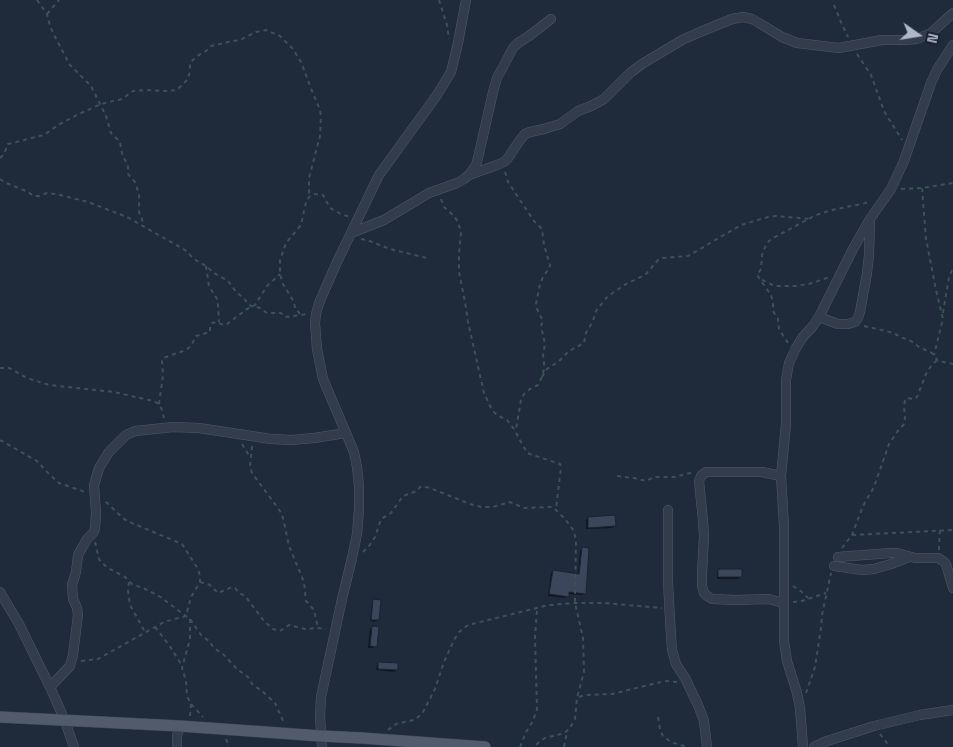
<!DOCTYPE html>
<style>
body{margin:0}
#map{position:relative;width:953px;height:747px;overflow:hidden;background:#1f2a3b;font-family:"Space Grotesk",sans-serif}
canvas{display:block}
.north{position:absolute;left:893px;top:10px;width:50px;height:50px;-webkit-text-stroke:4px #19212f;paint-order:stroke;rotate:103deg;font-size:14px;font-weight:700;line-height:20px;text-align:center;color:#aeb6c7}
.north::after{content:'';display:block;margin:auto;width:18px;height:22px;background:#aeb6c7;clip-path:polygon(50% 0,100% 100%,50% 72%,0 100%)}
</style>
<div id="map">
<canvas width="953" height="747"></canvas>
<div class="north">N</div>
</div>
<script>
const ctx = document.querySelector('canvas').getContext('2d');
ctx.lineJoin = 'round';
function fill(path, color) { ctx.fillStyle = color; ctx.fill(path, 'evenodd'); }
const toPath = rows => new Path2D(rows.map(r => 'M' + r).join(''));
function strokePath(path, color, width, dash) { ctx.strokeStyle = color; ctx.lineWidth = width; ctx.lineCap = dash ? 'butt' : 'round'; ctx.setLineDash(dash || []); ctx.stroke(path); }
const shadow = toPath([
 [588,518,614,526,612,528,586,529,586,520],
 [582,548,585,593,582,595,568,594,565,598,548,596,551,573,553,571,578,575,580,551],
 [719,570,740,577,738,579,717,579,717,572],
 [374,601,377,620,375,622,370,621,372,603],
 [372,627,376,646,373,648,368,648,370,629],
 [379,663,397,670,394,672,376,670,377,665]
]);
const building = toPath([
 [615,515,616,526,588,528,588,517,615,515],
 [582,547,589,548,586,594,569,592,569,597,549,594,553,570,579,574,582,547],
 [718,569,742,569,742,577,718,577,718,569],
 [373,599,381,600,379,620,371,620,373,599],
 [372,626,379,627,377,647,370,646,372,626],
 [378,662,398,663,398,670,378,669,378,662]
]);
const path = toPath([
 [37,0,47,14,50,26,54,35,70,65,91,86,106,116,111,133,120,142,122,153,128,167,128,174,135,182,139,194,139,212,142,219,143,226],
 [439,0,447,25,449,39],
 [834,5,841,22,848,37],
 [47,14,59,0],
 [857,54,871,75,884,111,902,140],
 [0,158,4,154,8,144,44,135,58,125,77,115,101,104,122,99,133,91,145,90,164,91,177,90,187,80,190,72,190,63,197,56,206,51,211,46,228,42,240,40,256,32,266,30,280,36,293,49,301,62,312,91,320,110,321,117,320,136,309,178,309,197],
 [505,172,508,182,534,221,542,229,544,245,550,265,549,269,544,275,540,284,536,304,537,309,543,321,541,326,545,344,543,355,544,361,544,369,542,377,538,385,530,389,524,394,521,400,516,429],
 [0,179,6,183,26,191,34,196,39,196,47,193,56,194,88,202,127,217,185,250,194,259,206,266,214,273,228,281,237,293,244,298,247,303,251,306,260,308,267,313,281,313,285,317,308,314],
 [922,188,926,239,936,290,943,319,934,355],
 [901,189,922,188,953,183],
 [441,199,444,207,454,216,458,222,461,232,459,254,459,272,465,302,468,322,484,393,490,406,493,411,497,415,507,420,514,429,527,453,560,464,561,467,556,509],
 [361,239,367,240,390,249,427,258],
 [206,266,209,286,217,299,218,305,219,322],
 [762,280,775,286,794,286,809,284,830,277],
 [943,313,949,277,953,268],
 [300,314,295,308,294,302,283,284,280,274,280,260,286,243,301,225,306,202,309,197,314,194,323,195,330,208,339,213,350,217],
 [864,326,894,333,900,337,911,341,919,347,932,353,938,361,953,364],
 [788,343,779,329,778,319,773,311,773,302,771,295,757,275,761,269,762,255,765,247,769,241,775,237,816,215,832,210,871,202],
 [0,368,9,368,27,378,49,385,114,392,153,401,159,404,162,410,164,418],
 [542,377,547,369,558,362,569,351,584,343,586,333,593,321,596,311,608,296,626,284,645,275,658,260,663,258,688,256,741,225,768,217,776,216,810,219],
 [159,404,163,375,162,361,163,358,186,350,191,346,196,336,210,332,210,326,212,323,216,322,224,325,227,324,247,309,255,305,267,286,280,274],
 [0,440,37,461,49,474,59,483,85,492],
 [242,444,250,457],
 [252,446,250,467,252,473,280,511,283,518,289,546,304,582,306,601,314,610,318,628],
 [617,476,634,478,646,481,654,477,675,477,694,472],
 [852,535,953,530],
 [95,542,99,559,102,563,108,568,125,577,132,584,143,588,159,596,190,619,201,635,209,641,214,648,224,655,237,669,248,677,252,684,262,691,275,703,284,723],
 [842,548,852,535,863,506,874,487,889,444,897,432,904,424,905,418,904,407,905,400,907,398,914,399,917,397,926,374,931,366,937,360],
 [939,550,939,546,940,530],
 [363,552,369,546,375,537,381,519,391,513,403,496,417,491,420,487,422,486,430,488,470,504,481,507,493,507,510,502,524,508,551,507,556,510,565,519,574,531,576,541,575,595,575,603,583,638,584,672,577,698,575,719,571,726,567,731,561,734,545,738,540,741,534,747],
 [129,582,128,590,130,605,145,632],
 [200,582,210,585,218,593,232,587,235,588,239,593,245,596,264,621,273,629,280,631,289,625,305,629,318,628,326,629],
 [793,586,802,592,808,598],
 [793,602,802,601,826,593],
 [190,619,190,639,182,668,186,681,187,696,191,704,203,717],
 [155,627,169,645,181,664],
 [81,661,98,659,164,622,186,616,191,597,200,582,200,576,198,569,182,544,132,523,124,519,103,499],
 [806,693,815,667,821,628,822,615,831,573],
 [579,697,585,695,612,694,665,681,677,682],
 [190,716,191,704],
 [658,717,660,729,663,736,671,742,687,747],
 [388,730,396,724,414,720,422,714,435,689,444,662,454,640,459,632,468,625,549,605,575,603,604,603,662,608],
 [880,734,890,747],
 [226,739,227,741,228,747],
 [520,747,526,732,533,721,537,709,535,638,537,609],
 [564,747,567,732]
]);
const minor = toPath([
 [469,175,497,165,504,162,508,158,520,140,525,134,530,132,544,129,560,124,578,111,591,106,604,99,630,73,642,64,682,40,700,32,732,19,743,17,752,19,759,23,782,37,797,43,839,48,882,40,904,40,917,39,931,33,953,13],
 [351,233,384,220,429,193,457,183,464,179,469,175,476,165,478,158,493,92,497,78,504,65,513,48,518,43,529,36,551,19],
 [819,317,838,324,848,324,855,322,858,318,860,312,867,273,869,255,870,222],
 [781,476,762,472,706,472,701,476,699,481,703,521,704,536,702,574,702,586,704,593,707,596,712,599,736,600,769,599,783,603],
 [668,510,668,581,670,620,672,650,676,664,685,678,698,705,704,721,707,747],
 [838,557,891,553,897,553,915,558,938,558,943,561,946,564,953,588],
 [834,566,862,570,874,569,891,564,909,557],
 [0,592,19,624,50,687,65,721,74,747],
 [50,687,70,666,73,655,78,615,77,608,73,599,72,585,76,572,78,555,87,539,93,533,95,529,96,513,94,485,99,468,109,452,126,435,135,431,173,427,199,428,271,439,292,440,314,438,346,433],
 [177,747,177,736,180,726],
 [322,747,320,716,321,697,342,599,352,558,357,534,359,509,359,486,357,467,354,452,323,379,317,349,315,323,316,314,319,303,337,262,379,175,437,95,451,72,458,43,466,0],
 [803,747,800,708,797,693,787,661,784,641,784,526,781,476,786,424,786,380,789,363,796,348,802,338,813,326,819,317,853,249,870,219,891,189,904,161,931,83,937,70,953,45],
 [814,747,824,742,874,726,920,715,953,710]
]);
const major = toPath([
 [0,717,180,726,321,736,362,738,485,747]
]);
fill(shadow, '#0007');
fill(building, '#3b465b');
strokePath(building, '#1a2331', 1);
strokePath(minor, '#515969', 10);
strokePath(major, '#3c4554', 12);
strokePath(path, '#3c5356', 2, [4, 4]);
strokePath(minor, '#333c4b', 9);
strokePath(major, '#515b6b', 11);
</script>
